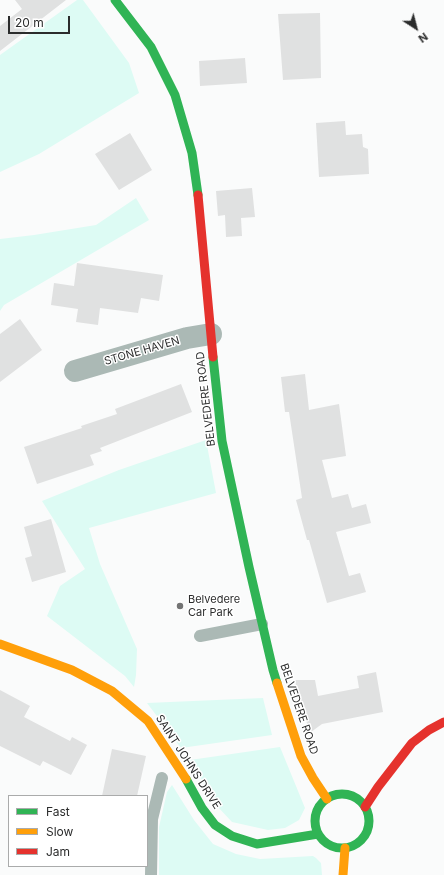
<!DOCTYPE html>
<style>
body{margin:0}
#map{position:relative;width:444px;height:875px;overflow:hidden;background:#fafbfb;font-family:Inter,sans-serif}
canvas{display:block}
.legend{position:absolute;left:8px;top:795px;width:140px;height:72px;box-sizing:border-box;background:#fff;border:1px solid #aaabab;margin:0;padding:5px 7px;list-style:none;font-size:12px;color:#2b2c2c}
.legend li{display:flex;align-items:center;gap:8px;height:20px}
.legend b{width:20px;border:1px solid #aaabab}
.north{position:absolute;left:396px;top:8px;width:40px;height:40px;-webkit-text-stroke:3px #fff;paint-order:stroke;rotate:144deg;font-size:11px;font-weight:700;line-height:16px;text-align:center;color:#2b2c2c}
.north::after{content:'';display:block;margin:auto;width:14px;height:18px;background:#2b2c2c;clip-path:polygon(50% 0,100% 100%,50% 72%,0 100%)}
.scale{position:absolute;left:8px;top:16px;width:62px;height:18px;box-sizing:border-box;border:2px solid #2b2c2c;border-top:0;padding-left:5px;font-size:12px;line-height:14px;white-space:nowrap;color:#2b2c2c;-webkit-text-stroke:3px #fff;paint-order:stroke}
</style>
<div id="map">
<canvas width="444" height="875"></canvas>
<ul class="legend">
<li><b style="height:5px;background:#30b455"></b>Fast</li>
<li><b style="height:5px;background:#ff9f0a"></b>Slow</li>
<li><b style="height:5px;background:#e5322d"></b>Jam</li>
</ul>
<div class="north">N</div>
<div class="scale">20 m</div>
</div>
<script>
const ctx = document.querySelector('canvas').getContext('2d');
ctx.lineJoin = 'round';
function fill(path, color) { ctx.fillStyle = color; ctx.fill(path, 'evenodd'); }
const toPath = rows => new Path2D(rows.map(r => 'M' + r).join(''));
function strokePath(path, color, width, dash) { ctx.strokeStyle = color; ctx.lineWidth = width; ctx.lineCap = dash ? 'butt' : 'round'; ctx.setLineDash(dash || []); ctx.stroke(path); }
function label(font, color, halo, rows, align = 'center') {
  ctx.font = font + ' Inter,sans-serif'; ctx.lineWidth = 3; ctx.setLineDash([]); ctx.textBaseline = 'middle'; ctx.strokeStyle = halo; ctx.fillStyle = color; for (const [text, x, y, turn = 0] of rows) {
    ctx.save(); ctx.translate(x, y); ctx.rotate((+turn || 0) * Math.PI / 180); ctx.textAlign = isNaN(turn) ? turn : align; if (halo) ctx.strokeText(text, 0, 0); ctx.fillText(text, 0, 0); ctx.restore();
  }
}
const green = toPath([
 [77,0,83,0,129,63,139,93,39,154,0,172,0,55],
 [136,198,149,220,4,305,0,311,0,239,34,235,96,225],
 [206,440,216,493,89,528,100,564,137,649,136,675,134,687,125,676,47,616,60,586,85,569,42,501,119,470],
 [263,698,272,735,181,748,147,703],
 [280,747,305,808,299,820,285,828,268,830,232,822,217,806,190,760],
 [172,785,194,820,213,844,236,854,260,859,313,856,316,858,321,863,322,875,159,875,159,827,167,792]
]);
const building = toPath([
 [15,0,66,0,0,51,0,26,22,9],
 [320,13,321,78,283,80,278,14],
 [245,58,247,83,200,86,199,61],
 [345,121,346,135,362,134,363,147,368,149,369,174,319,177,316,123],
 [130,133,152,170,119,190,95,154],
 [252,188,255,217,241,218,242,236,226,237,225,215,218,216,216,191],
 [77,263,163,275,159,301,141,298,138,313,100,308,98,325,76,322,78,309,51,305,54,283,74,286],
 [20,319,42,350,0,382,0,334],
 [305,374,309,410,339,404,346,456,322,460,332,498,348,494,352,508,366,504,371,523,336,532,349,576,360,573,366,592,327,603,309,540,307,540,296,500,302,498,289,412,285,412,281,377],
 [181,384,192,412,100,448,102,451,90,455,94,465,37,484,24,447,82,428,81,426,117,414,115,409],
 [51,519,66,572,32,582,25,558,32,556,24,527],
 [376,672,383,712,322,724,311,732,301,710,295,680,315,680,318,696,359,688,357,676],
 [0,690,30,706,24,717,70,741,72,737,87,745,71,775,43,761,40,766,0,746],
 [112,749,146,756,137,796,102,796]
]);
const lane = toPath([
 [200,636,262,624],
 [151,875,152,819,162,778]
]);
const street = toPath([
 [75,371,187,338,211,334]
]);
const fast = toPath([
 [115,0,151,47,175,95,192,153,198,195],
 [213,357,222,441,249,567,273,670,277,683],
 [186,779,202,808,215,825,232,836,257,844,318,834],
 '315 821a27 27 0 1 1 54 0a27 27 0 1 1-54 0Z'
]);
const slow = toPath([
 [0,644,72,670,112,691,148,721,186,779],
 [277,683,301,756,313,778,327,799],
 [343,875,345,848]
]);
const jam = toPath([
 [198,195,213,357],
 [365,807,378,787,412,743,429,730,444,722]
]);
const markers = [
 [180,606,4,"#737474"]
];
const streetNames = [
 ["STONE HAVEN",142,351,-16],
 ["BELVEDERE ROAD",206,399,-97],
 ["BELVEDERE ROAD",299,709,71],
 ["SAINT JOHNS DRIVE",188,762,57]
];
const poiNames = [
 ["Belvedere",188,600],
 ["Car Park",188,613]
];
fill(green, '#ddfbf4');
fill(building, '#e0e1e1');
strokePath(lane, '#abb9b5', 12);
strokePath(street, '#abb9b5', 22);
strokePath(fast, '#30b455', 9);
strokePath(slow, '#ff9f0a', 9);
strokePath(jam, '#e5322d', 9);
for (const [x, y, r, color] of markers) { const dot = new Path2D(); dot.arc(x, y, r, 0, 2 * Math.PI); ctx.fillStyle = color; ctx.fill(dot); strokePath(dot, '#fff', 1.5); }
label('11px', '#2b2c2c', '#fff', streetNames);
label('11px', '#2b2c2c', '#fff', poiNames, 'left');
</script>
